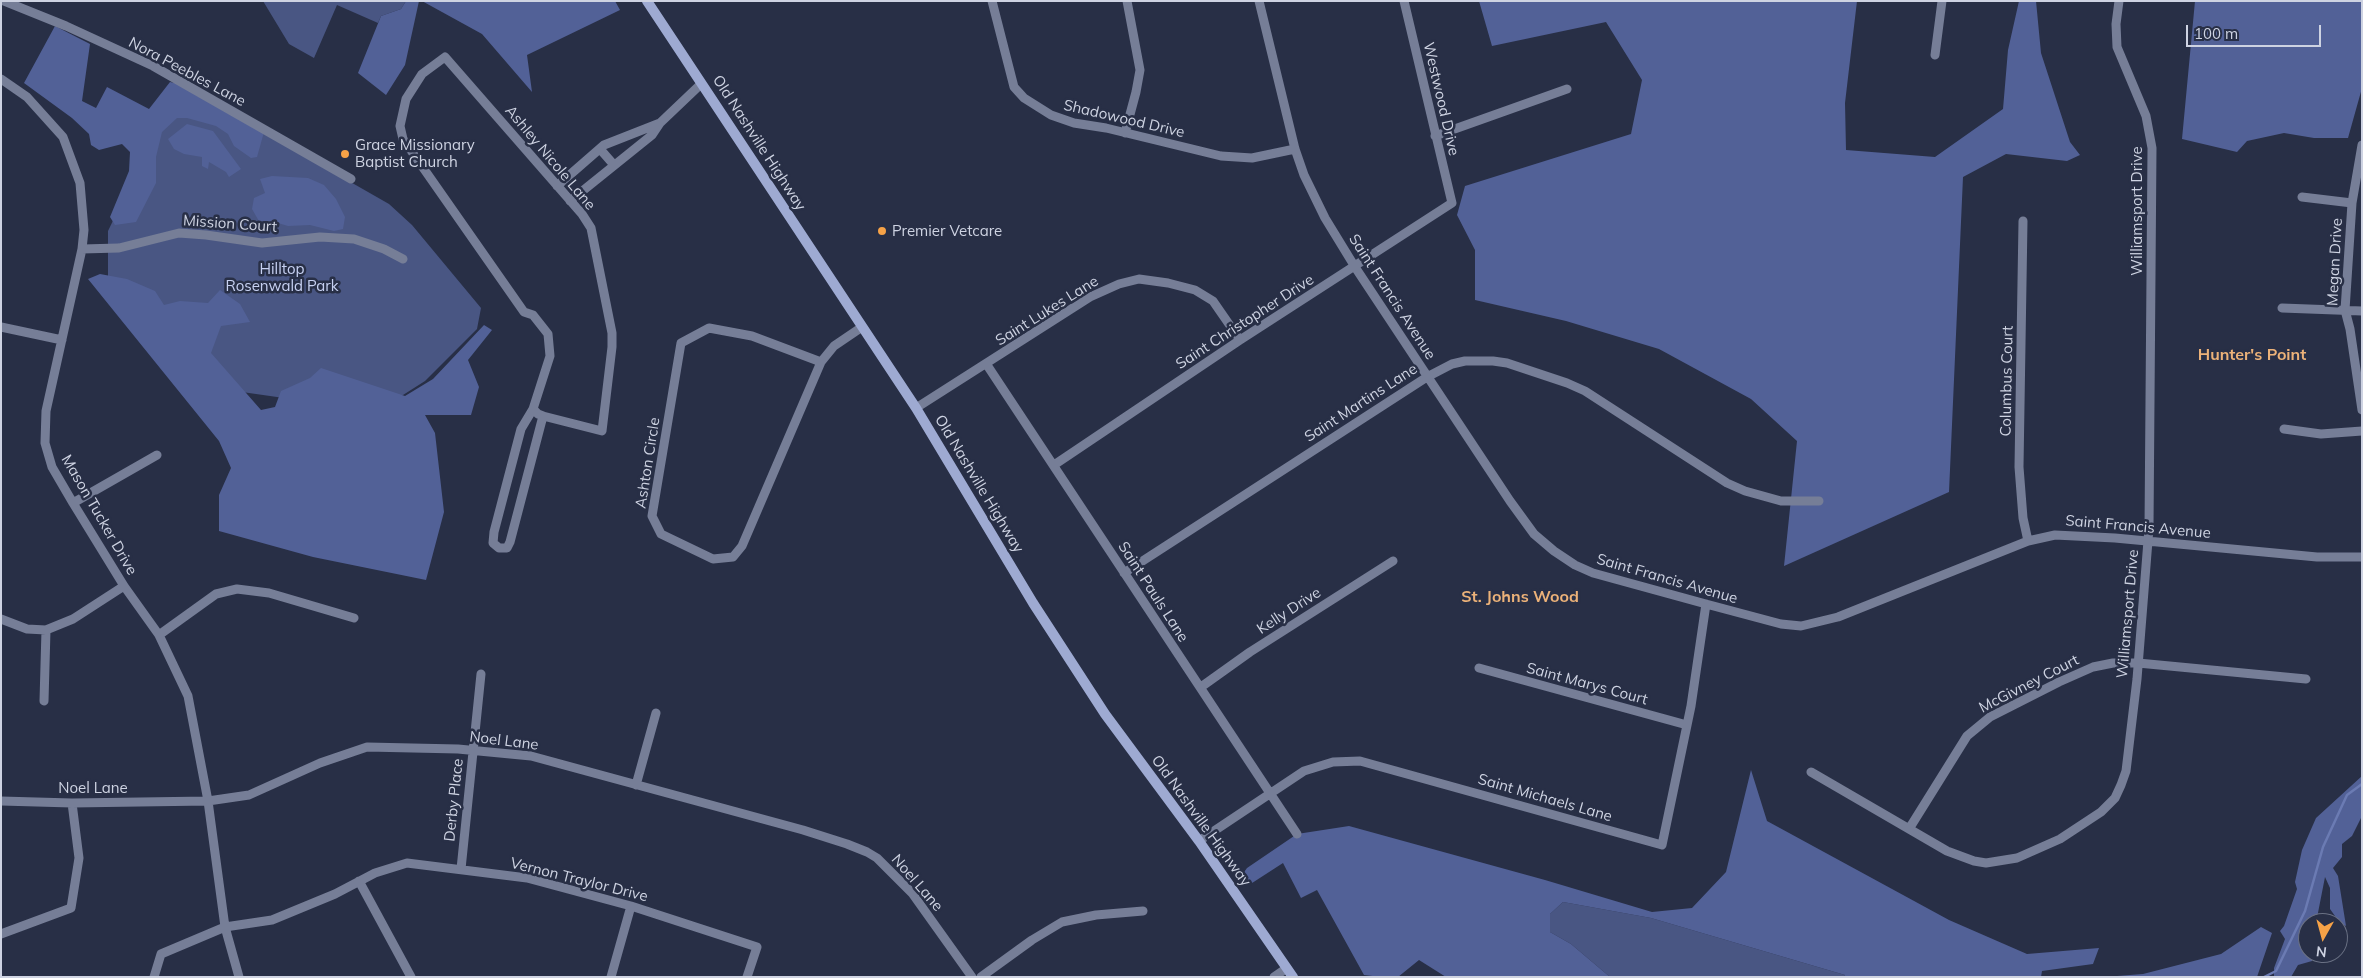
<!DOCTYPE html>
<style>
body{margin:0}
#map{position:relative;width:2363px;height:978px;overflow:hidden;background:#282f46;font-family:Mulish,sans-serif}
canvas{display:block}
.frame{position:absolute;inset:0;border:2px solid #ced3e2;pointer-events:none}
.north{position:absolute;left:2298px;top:913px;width:50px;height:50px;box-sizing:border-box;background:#282f46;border:1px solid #6a7184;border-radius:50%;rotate:187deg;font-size:14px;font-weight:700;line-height:20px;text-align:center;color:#ced3e2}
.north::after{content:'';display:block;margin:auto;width:18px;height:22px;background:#f6a247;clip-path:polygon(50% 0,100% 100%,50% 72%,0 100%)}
.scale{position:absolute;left:2186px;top:25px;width:135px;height:22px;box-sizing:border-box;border:2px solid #ced3e2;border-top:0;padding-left:6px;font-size:15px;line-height:18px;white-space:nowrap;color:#ced3e2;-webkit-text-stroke:4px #282f46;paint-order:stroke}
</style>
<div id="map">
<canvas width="2363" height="978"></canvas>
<div class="frame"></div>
<div class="north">N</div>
<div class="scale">100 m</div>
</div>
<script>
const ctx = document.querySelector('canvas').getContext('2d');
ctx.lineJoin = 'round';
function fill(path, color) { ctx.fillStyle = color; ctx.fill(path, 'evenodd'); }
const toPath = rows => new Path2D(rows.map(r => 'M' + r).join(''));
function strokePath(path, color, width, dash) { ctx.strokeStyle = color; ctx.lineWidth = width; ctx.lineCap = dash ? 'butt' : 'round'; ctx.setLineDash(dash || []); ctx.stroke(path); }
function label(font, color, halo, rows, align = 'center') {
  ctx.font = font + ' Mulish,sans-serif'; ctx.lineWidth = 5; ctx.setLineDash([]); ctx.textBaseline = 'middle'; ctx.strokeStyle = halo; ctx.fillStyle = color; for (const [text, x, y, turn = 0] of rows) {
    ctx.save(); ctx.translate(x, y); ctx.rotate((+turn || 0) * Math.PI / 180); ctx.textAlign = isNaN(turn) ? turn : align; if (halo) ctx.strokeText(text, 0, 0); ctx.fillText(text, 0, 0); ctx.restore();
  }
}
const green = toPath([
 [263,1,406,1,401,9,381,16,378,23,337,5,314,58,289,44],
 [179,84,389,204,412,225,481,308,477,329,425,381,403,395,291,399,221,389,108,279,108,231],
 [1563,902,1651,918,1845,975,1844,977,1610,977,1571,944,1550,932,1550,914]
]);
const forest = toPath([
 [406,1,419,1,405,65,386,95,358,73,381,16,401,9],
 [422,1,615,1,620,10,527,55,532,92,482,34],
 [1479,1,1857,1,1845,103,1846,150,1935,157,2003,109,2008,50,2019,1,2036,1,2041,53,2070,142,2080,155,2067,161,2006,154,1963,177,1949,492,1784,566,1797,441,1751,399,1659,349,1566,321,1475,300,1475,250,1457,215,1465,186,1631,134,1642,80,1606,22,1492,46],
 [2195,1,2362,1,2362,88,2348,138,2314,138,2284,133,2247,141,2237,152,2182,139],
 [55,26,90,44,82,101,96,108,107,87,149,109,170,82,179,84,264,132,257,157,251,158,234,146,228,134,216,126,187,118,177,118,162,132,156,157,156,183,136,222,115,225,110,217,129,171,130,152,122,144,99,150,91,145,89,134,72,118,24,83],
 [187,124,213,131,241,169,229,177,226,172,209,162,208,169,202,166,202,157,184,154,174,149,168,139],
 [272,176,308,178,324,185,336,199,345,217,343,229,334,231,310,225,288,226,271,221,260,223,252,209,254,198,265,193,260,179],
 [100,274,127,279,155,291,164,305,180,301,208,303,220,290,240,304,250,322,221,326,211,353,261,410,275,407,281,391,310,378,321,368,405,396,433,379,484,325,492,330,468,360,479,387,471,415,425,415,435,433,444,512,426,580,313,557,219,531,219,495,231,468,219,441,88,279],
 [1751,770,1767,821,1949,920,2027,954,2099,948,2093,964,2042,971,2041,977,1844,977,1845,975,1651,918,1563,902,1550,914,1550,932,1571,944,1610,977,1446,977,1419,960,1398,977,1381,977,1364,975,1317,890,1301,898,1283,863,1249,885,1242,875,1247,868,1297,834,1349,826,1545,880,1652,912,1692,908,1726,872],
 [2362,776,2362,816,2352,836,2342,844,2342,857,2333,868,2338,876,2346,926,2340,923,2330,909,2330,888,2325,877,2316,923,2308,923,2308,935,2305,938,2308,941,2308,953,2313,953,2312,961,2298,965,2291,977,2274,976,2274,968,2285,939,2280,931,2284,926,2297,889,2295,882,2302,850,2316,818],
 [2261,927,2272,933,2257,977,2104,977,2143,974,2221,954]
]);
const stream = toPath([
 [2264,977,2276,971,2305,911,2323,847,2347,795,2362,784]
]);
const street = toPath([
 [4,1,66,26,153,66,351,179],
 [992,1,1014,87,1024,98,1051,115,1074,123,1106,128,1221,156,1252,158,1295,149],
 [1259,1,1295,149,1304,175,1325,218,1355,267,1510,501,1534,534,1554,551,1575,565,1593,573,1706,604,1781,624,1801,626,1838,617,2028,541,2055,535,2115,538,2317,557,2362,557],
 [1935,55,1942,1],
 [1,79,27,97,63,137,80,183,84,230,82,249,46,411,45,443,52,467,73,503,124,586,159,635,188,696,208,801,225,927,239,977],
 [1125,133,1136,92,1140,70,1127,1],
 [1435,136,1567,89],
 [2362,145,2352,203,2345,310,2350,329,2362,410],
 [600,149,614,165],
 [557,186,604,145,660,123],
 [2302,197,2352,203],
 [570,201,652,135,660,123,701,84],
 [2023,221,2019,467,2023,518,2028,541],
 [82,249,119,248,179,233,206,235,262,243,320,237,354,239,384,249,403,259],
 [2282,308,2362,311],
 [1,327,62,340],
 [821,362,752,336,709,328,681,343,652,516,661,534,713,559,733,557,742,546,821,362,834,346,862,327],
 [987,365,1297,834],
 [916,408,1090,297,1119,284,1139,279,1168,283,1195,290,1213,301,1240,340],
 [533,409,521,429,494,532,493,543,499,548,507,548,510,542,543,416,602,431,612,347,612,333,591,228,582,214,445,57,422,74,406,99,400,126,403,139,524,312,533,315,548,334,550,356,533,409,538,414,543,416],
 [2284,429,2321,434,2362,431],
 [1054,465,1240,340,1452,203,1404,1],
 [73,503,157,455],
 [1124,573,1427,377,1452,364,1465,361,1493,361,1507,363,1567,383,1585,391,1727,483,1745,491,1781,501,1819,501],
 [1,619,27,629,46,630,73,619,124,586],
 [159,635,216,594,237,589,269,593,354,618],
 [1479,668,1687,725],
 [1201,687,1250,652,1393,561],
 [44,701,46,630],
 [1811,772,1947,851,1974,861,1986,863,2017,858,2060,839,2101,812,2115,798,2121,785,2126,771,2137,679,2149,528,2152,148,2146,116,2117,47,2116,24,2119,1],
 [636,785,656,713],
 [1,801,72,803,208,801,249,795,320,763,367,747,458,749,531,756,803,830,847,844,867,852,877,858,912,893,972,977],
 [1909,829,1967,736,1990,717,2059,682,2093,667,2113,663,2138,663,2306,679],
 [1199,841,1304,771,1333,762,1360,761,1662,845,1691,706,1706,604],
 [461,869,481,674],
 [359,881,411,977],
 [1,934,71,908,79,858,72,803],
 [154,977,161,954,225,927,272,920,335,894,375,873,407,863,527,878,631,906,757,947,747,977],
 [611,977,631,906],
 [981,977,1032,940,1062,922,1096,915,1143,911],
 [1274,977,1287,968]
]);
const secondary = toPath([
 [647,1,916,408,1033,603,1105,714,1199,841,1293,977]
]);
const markers = [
 [345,154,5,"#f6a247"],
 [882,231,5,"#f6a247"]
];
const streetNames = [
 ["Nora Peebles Lane",187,72,28],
 ["Westwood Drive",1441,99,77],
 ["Shadowood Drive",1124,119,13],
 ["Old Nashville Highway",759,143,57],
 ["Ashley Nicole Lane",550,158,50],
 ["Williamsport Drive",2137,211,-90],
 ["Mission Court",230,224,4],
 ["Megan Drive",2335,262,-87],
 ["Saint Francis Avenue",1392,297,57],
 ["Saint Lukes Lane",1047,311,-32],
 ["Saint Christopher Drive",1245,322,-33],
 ["Columbus Court",2007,381,-89],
 ["Saint Martins Lane",1361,403,-33],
 ["Ashton Circle",648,463,-81],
 ["Old Nashville Highway",979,484,59],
 ["Mason Tucker Drive",99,515,60],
 ["Saint Francis Avenue",2138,527,5],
 ["Saint Francis Avenue",1667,579,16],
 ["Saint Pauls Lane",1153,592,57],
 ["Kelly Drive",1289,611,-33],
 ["Williamsport Drive",2128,614,-85],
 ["Saint Marys Court",1587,684,15],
 ["McGivney Court",2029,684,-27],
 ["Noel Lane",504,741,7],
 ["Noel Lane",93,788],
 ["Saint Michaels Lane",1545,798,16],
 ["Derby Place",454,800,-84],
 ["Old Nashville Highway",1201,821,54],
 ["Vernon Traylor Drive",579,880,14],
 ["Noel Lane",917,883,49]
];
const poiNames = [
 ["Grace Missionary",355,145],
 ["Baptist Church",355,162],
 ["Premier Vetcare",892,231]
];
const parkNames = [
 ["Hilltop",282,269],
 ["Rosenwald Park",282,286]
];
const neighbourhoodNames = [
 ["Hunter's Point",2252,355],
 ["St. Johns Wood",1520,597]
];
fill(green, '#495683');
fill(forest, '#526197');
strokePath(stream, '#6b7bb3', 2.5);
strokePath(street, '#767e97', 9);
strokePath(secondary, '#9eaad2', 10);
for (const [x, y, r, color] of markers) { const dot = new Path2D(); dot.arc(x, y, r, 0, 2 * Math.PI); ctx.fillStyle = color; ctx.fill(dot); strokePath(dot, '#282f46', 2); }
label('15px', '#ced3e2', '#282f46', streetNames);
label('15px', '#ced3e2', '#282f46', poiNames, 'left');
label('15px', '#c7d1f2', '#282f46', parkNames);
label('bold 16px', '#ecb279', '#282f46', neighbourhoodNames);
</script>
